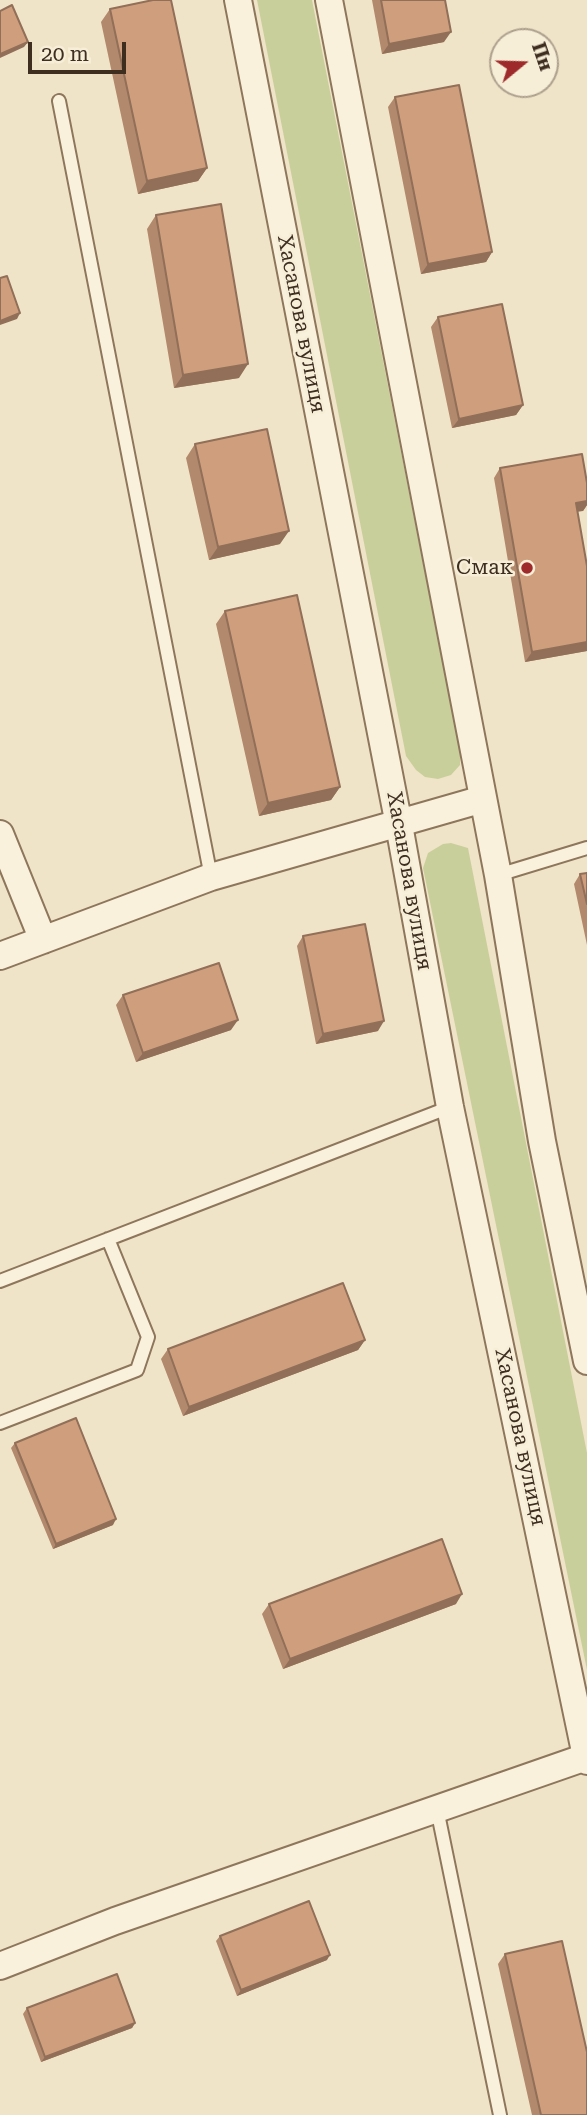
<!DOCTYPE html>
<meta charset="utf-8">
<style>
body{margin:0}
#map{position:relative;width:587px;height:2115px;overflow:hidden;background:#f0e4c8;font-family:"Roboto Serif",serif}
canvas{display:block}
.north{position:absolute;left:489px;top:28px;width:70px;height:70px;box-sizing:border-box;background:#f7eed8;border:2px solid #ada18e;border-radius:50%;rotate:71deg;font-size:19px;font-weight:700;line-height:28px;text-align:center;color:#3d2e20}
.north::after{content:'';display:block;margin:auto;width:24px;height:32px;background:#9e2a2b;clip-path:polygon(50% 0,100% 100%,50% 72%,0 100%)}
.scale{position:absolute;left:28px;top:42px;width:98px;height:32px;box-sizing:border-box;border:4px solid #3d2e20;border-top:0;padding-left:9px;font-size:21px;line-height:24px;white-space:nowrap;color:#3d2e20;-webkit-text-stroke:5px #f7eed8;paint-order:stroke}
</style>
<div id="map">
<canvas width="587" height="2115"></canvas>
<div class="north">Пн</div>
<div class="scale">20 m</div>
</div>
<script>
const ctx = document.querySelector('canvas').getContext('2d');
ctx.lineJoin = 'round';
function fill(path, color) { ctx.fillStyle = color; ctx.fill(path, 'evenodd'); }
const toPath = rows => new Path2D(rows.map(r => 'M' + r).join(''));
function strokePath(path, color, width, dash) { ctx.strokeStyle = color; ctx.lineWidth = width; ctx.lineCap = dash ? 'butt' : 'round'; ctx.setLineDash(dash || []); ctx.stroke(path); }
function label(font, color, halo, rows, align = 'center') {
  ctx.font = font + ' "Roboto Serif",serif'; ctx.lineWidth = 5; ctx.setLineDash([]); ctx.textBaseline = 'middle'; ctx.strokeStyle = halo; ctx.fillStyle = color; for (const [text, x, y, turn = 0] of rows) {
    ctx.save(); ctx.translate(x, y); ctx.rotate((+turn || 0) * Math.PI / 180); ctx.textAlign = isNaN(turn) ? turn : align; if (halo) ctx.strokeText(text, 0, 0); ctx.fillText(text, 0, 0); ctx.restore();
  }
}
const green = toPath([
 [257,0,312,0,460,751,460,765,451,775,438,779,425,777,416,770,406,756],
 [451,843,468,848,587,1453,587,1670,423,868,428,853,443,844]
]);
const service = toPath([
 [59,101,211,877],
 [498,875,587,848],
 [0,1281,450,1107],
 [0,1423,137,1370,148,1337,108,1239],
 [437,1809,500,2115]
]);
const minor = toPath([
 [238,0,399,825,450,1107,587,1761],
 [329,0,498,875,542,1141,587,1361],
 [0,834,43,940],
 [0,956,211,877,483,799],
 [0,1966,115,1921,586,1757]
]);
const wall = toPath([
 [372,0,445,0,444,42,382,54],
 [110,9,207,168,198,181,138,194,101,22],
 [395,97,492,252,486,262,421,274,388,107],
 [156,215,239,378,174,388,147,229],
 [438,317,523,405,516,415,452,428,431,327],
 [195,444,280,544,209,560,186,458],
 [500,468,587,483,587,505,583,511,577,511,587,566,587,651,525,662,494,478],
 [225,611,340,787,331,800,259,816,216,624],
 [587,873,587,945,574,884,580,874],
 [303,936,378,1031,316,1044,297,946],
 [123,995,231,1030,136,1062,116,1005],
 [365,1340,358,1350,183,1416,161,1359,168,1349],
 [15,1443,113,1525,53,1549,11,1448],
 [269,1604,456,1604,283,1669,262,1614],
 [220,1936,327,1960,237,1996,216,1941],
 [505,1954,587,2115,532,2115,498,1964],
 [27,2008,135,2023,132,2028,41,2062,23,2014]
]);
const shadedWall = toPath([
 [451,32,444,42,382,54,389,44],
 [28,42,24,47,0,58,0,54],
 [207,168,198,181,138,194,147,181],
 [492,252,486,262,421,274,428,264],
 [20,313,17,319,0,325,0,321],
 [248,364,239,378,174,388,183,375],
 [523,405,516,415,452,428,459,419],
 [587,501,587,505,583,511,569,513,576,503],
 [289,531,280,544,209,560,218,547],
 [587,642,587,651,525,662,532,652],
 [340,787,331,800,259,816,268,803],
 [238,1020,231,1030,136,1062,143,1053],
 [384,1021,378,1031,316,1044,323,1034],
 [365,1340,358,1350,183,1416,189,1407],
 [116,1519,113,1525,53,1549,56,1544],
 [462,1594,456,1604,283,1669,290,1659],
 [330,1955,327,1960,237,1996,241,1990],
 [135,2023,132,2028,41,2062,45,2057]
]);
const building = toPath([
 [153,0,171,0,207,168,147,181,110,9,153,0],
 [381,0,445,0,451,32,389,44,381,0],
 [12,5,28,42,0,54,0,11,12,5],
 [459,85,492,252,428,264,395,97,459,85],
 [221,204,248,364,183,375,156,215,221,204],
 [7,276,20,313,0,321,0,278,7,276],
 [502,304,523,405,459,419,438,317,502,304],
 [267,429,289,531,218,547,195,444,267,429],
 [582,454,587,483,587,501,576,503,587,566,587,642,532,652,500,468,582,454],
 [297,595,340,787,268,803,225,611,297,595],
 [587,873,587,904,580,874,587,873],
 [365,924,384,1021,323,1034,303,936,365,924],
 [219,963,238,1020,143,1053,123,995,219,963],
 [343,1283,365,1340,189,1407,168,1349,343,1283],
 [76,1418,116,1519,56,1544,15,1443,76,1418],
 [442,1539,462,1594,290,1659,269,1604,442,1539],
 [309,1901,330,1955,241,1990,220,1936,309,1901],
 [562,1941,587,2052,587,2115,541,2115,505,1954,562,1941],
 [117,1974,135,2023,45,2057,27,2008,117,1974]
]);
const markers = [
 [527,568,7,"#9e2a2b"]
];
const streetNames = [
 ["Хасанова вулиця",301,324,79],
 ["Хасанова вулиця",409,881,80],
 ["Хасанова вулиця",520,1437,78]
];
const poiNames = [
 ["Смак",513,568]
];
fill(green, '#c9cf9b');
strokePath(service, '#8d765c', 16);
strokePath(minor, '#8d765c', 30);
strokePath(service, '#faf1dc', 12);
strokePath(minor, '#faf1dc', 26);
fill(wall, '#b2896c');
fill(shadedWall, '#916f58');
fill(building, '#cf9f7d');
strokePath(building, '#916f58', 2);
for (const [x, y, r, color] of markers) { const dot = new Path2D(); dot.arc(x, y, r, 0, 2 * Math.PI); ctx.fillStyle = color; ctx.fill(dot); strokePath(dot, '#f7eed8', 2.5); }
label('21px', '#3d2e20', '#f7eed8', streetNames);
label('21px', '#3d2e20', '#f7eed8', poiNames, 'right');
</script>
